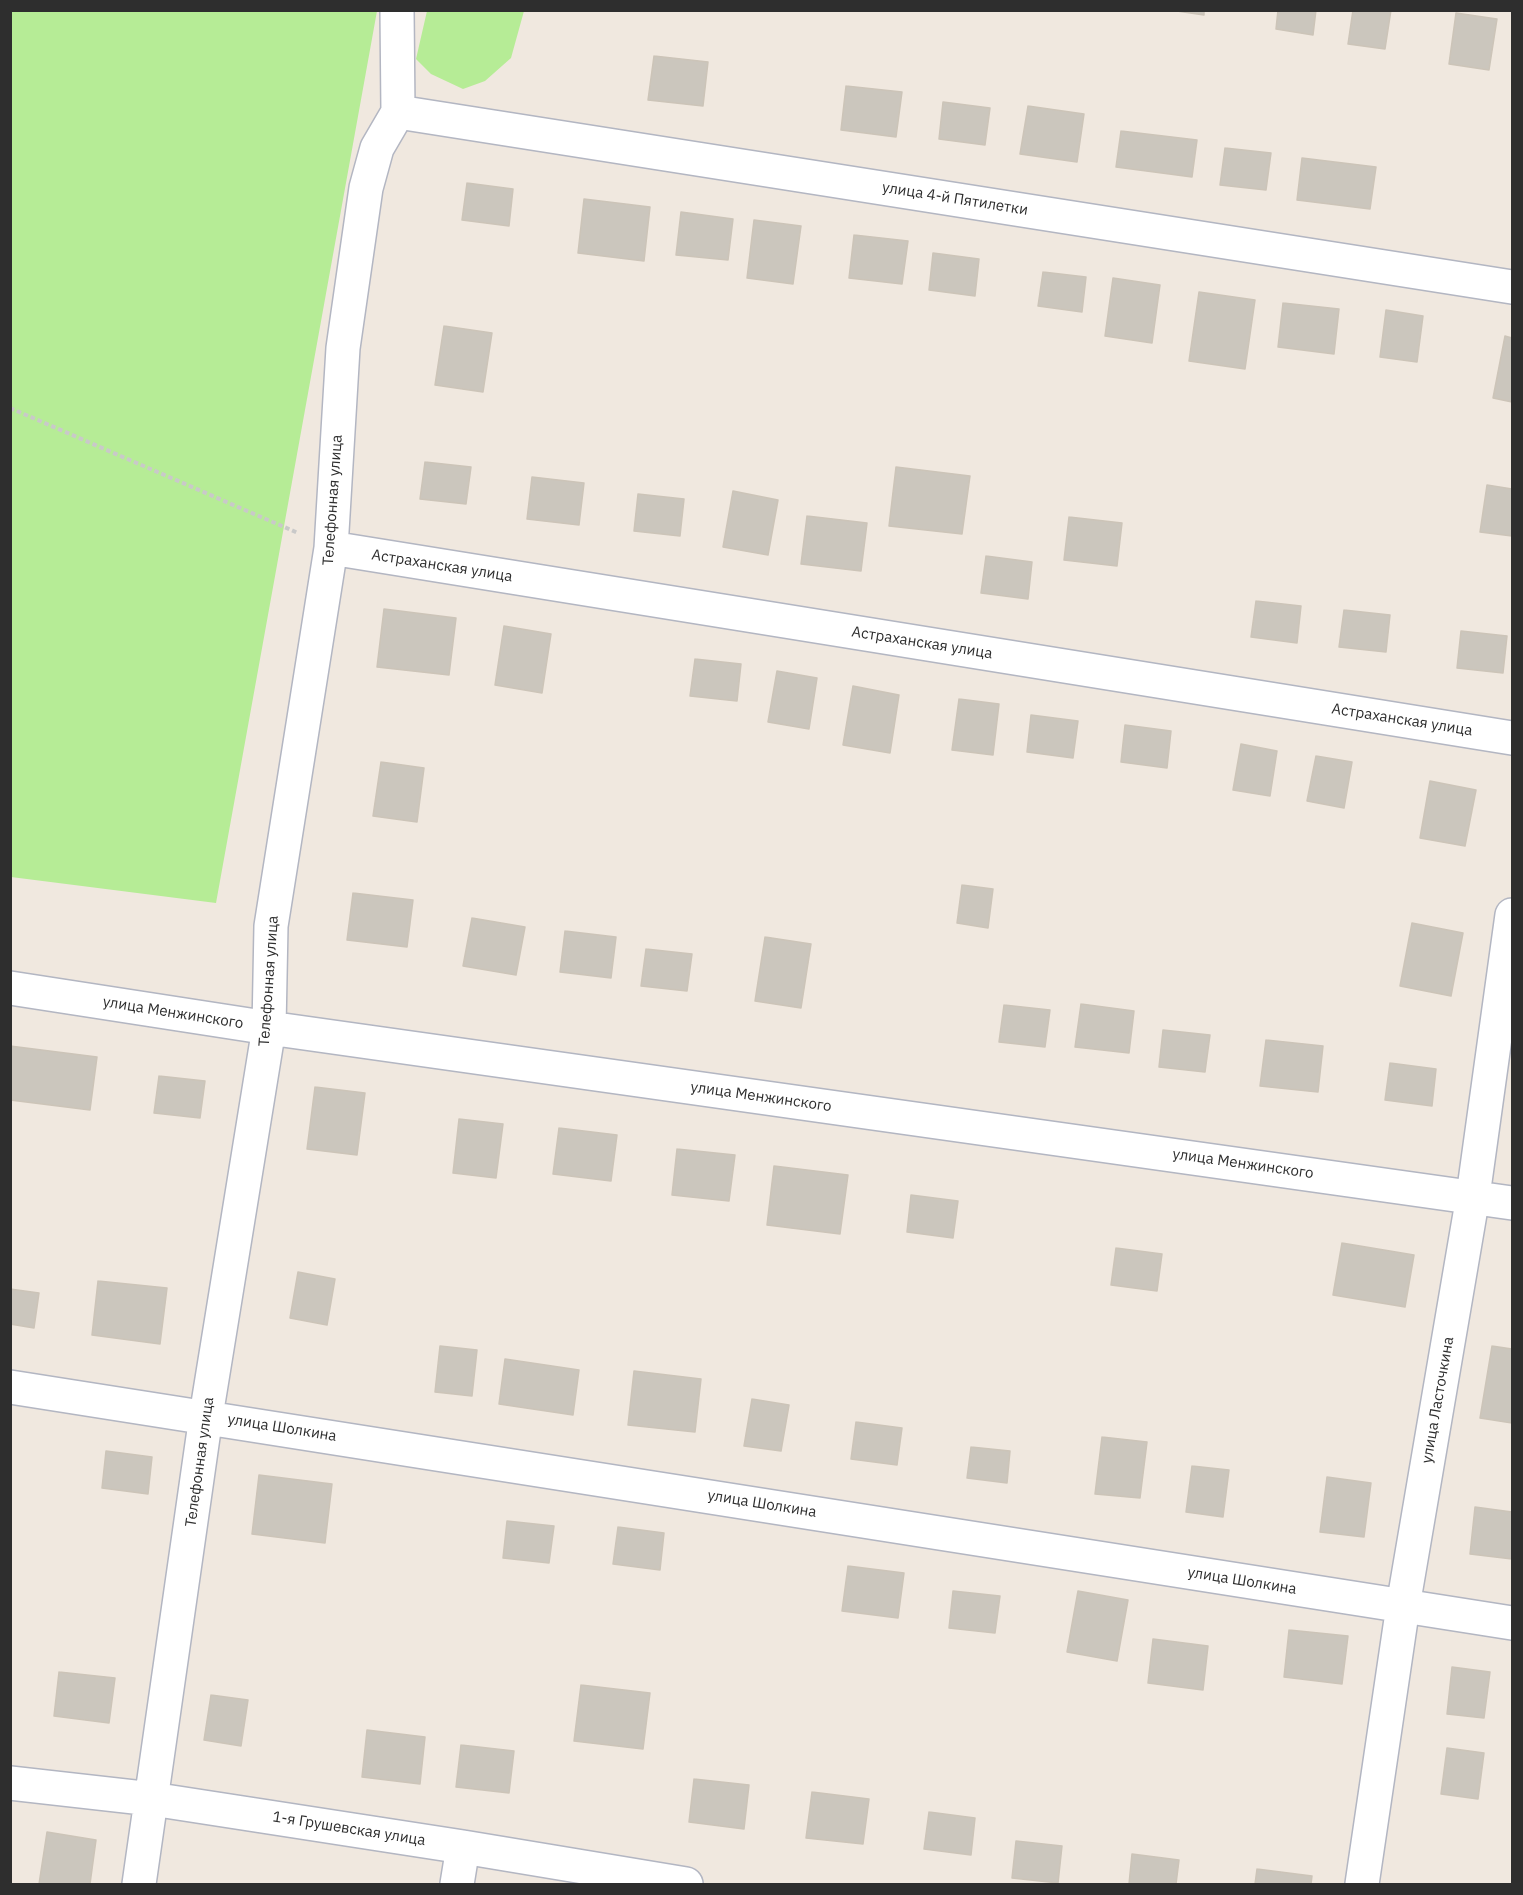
<!DOCTYPE html>
<meta charset="utf-8">
<style>
body{margin:0}
#map{position:relative;width:1523px;height:1895px;overflow:hidden;background:#f0e8df;font-family:"IBM Plex Sans",sans-serif}
canvas{display:block}
.frame{position:absolute;inset:0;border:12px solid #2e2e2e;pointer-events:none}
</style>
<div id="map">
<canvas width="1523" height="1895"></canvas>
<div class="frame"></div>
</div>
<script>
const ctx = document.querySelector('canvas').getContext('2d');
ctx.lineJoin = 'round';
function fill(path, color) { ctx.fillStyle = color; ctx.fill(path, 'evenodd'); }
const toPath = rows => new Path2D(rows.map(r => 'M' + r).join(''));
function strokePath(path, color, width, dash) { ctx.strokeStyle = color; ctx.lineWidth = width; ctx.lineCap = dash ? 'butt' : 'round'; ctx.setLineDash(dash || []); ctx.stroke(path); }
function label(font, color, halo, rows, align = 'center') {
  ctx.font = font + ' "IBM Plex Sans",sans-serif'; ctx.lineWidth = 4.5; ctx.setLineDash([]); ctx.textBaseline = 'middle'; ctx.strokeStyle = halo; ctx.fillStyle = color; for (const [text, x, y, turn = 0] of rows) {
    ctx.save(); ctx.translate(x, y); ctx.rotate((+turn || 0) * Math.PI / 180); ctx.textAlign = isNaN(turn) ? turn : align; if (halo) ctx.strokeText(text, 0, 0); ctx.fillText(text, 0, 0); ctx.restore();
  }
}
const green = toPath([
 [11,10,377,11,216,903,11,877],
 [427,11,427,10,524,11,511,58,485,81,463,89,431,74,416,59]
]);
const building = toPath([
 [1170,10,1204,10,1204,15,1170,10],
 [1278,10,1316,10,1313,35,1276,29,1278,10],
 [1353,10,1391,10,1385,49,1348,44,1353,10],
 [1456,13,1497,19,1489,70,1449,64,1456,13],
 [654,56,708,62,703,106,648,100,654,56],
 [846,86,902,92,896,137,841,130,846,86],
 [943,102,990,108,985,145,939,139,943,102],
 [1028,106,1084,114,1077,162,1020,154,1028,106],
 [1121,131,1197,140,1192,177,1116,167,1121,131],
 [1225,148,1271,153,1266,190,1220,185,1225,148],
 [1302,158,1376,167,1370,209,1297,200,1302,158],
 [467,183,513,189,509,226,462,220,467,183],
 [584,199,650,207,644,261,578,253,584,199],
 [681,212,733,219,728,260,676,255,681,212],
 [754,220,801,226,793,284,747,278,754,220],
 [854,235,908,241,902,284,849,278,854,235],
 [933,253,979,259,975,296,929,290,933,253],
 [1043,272,1086,277,1082,312,1038,306,1043,272],
 [1113,278,1160,285,1152,343,1105,336,1113,278],
 [1199,292,1255,300,1245,369,1189,361,1199,292],
 [1283,303,1339,309,1334,354,1278,347,1283,303],
 [1386,310,1423,316,1417,362,1380,357,1386,310],
 [444,326,492,333,483,392,435,385,444,326],
 [1505,336,1512,338,1512,402,1493,398,1505,336],
 [425,462,471,467,466,504,420,499,425,462],
 [896,467,970,476,962,534,889,526,896,467],
 [532,477,584,483,579,525,527,519,532,477],
 [1487,485,1512,489,1512,536,1480,532,1487,485],
 [733,491,778,500,768,555,723,547,733,491],
 [638,494,684,499,680,536,634,531,638,494],
 [807,516,867,523,861,571,801,564,807,516],
 [1069,517,1122,523,1117,566,1064,560,1069,517],
 [986,556,1032,562,1028,599,981,593,986,556],
 [1256,601,1301,606,1297,643,1251,637,1256,601],
 [384,609,456,618,449,675,377,667,384,609],
 [1344,610,1390,615,1386,652,1339,647,1344,610],
 [504,626,551,634,542,693,495,685,504,626],
 [1461,631,1507,636,1503,673,1457,668,1461,631],
 [695,659,741,664,737,701,690,696,695,659],
 [777,671,817,678,809,729,768,722,777,671],
 [853,686,899,695,890,753,843,745,853,686],
 [959,699,999,704,993,755,952,750,959,699],
 [1031,715,1078,721,1073,758,1027,752,1031,715],
 [1125,725,1171,731,1167,768,1121,762,1125,725],
 [1241,744,1277,751,1270,796,1233,790,1241,744],
 [1316,756,1352,762,1344,808,1307,801,1316,756],
 [381,762,424,768,417,822,373,816,381,762],
 [1430,781,1476,790,1465,846,1420,838,1430,781],
 [962,885,993,889,988,928,957,923,962,885],
 [353,893,413,900,407,947,347,940,353,893],
 [472,918,525,927,516,975,463,966,472,918],
 [1412,923,1463,933,1451,996,1400,986,1412,923],
 [565,931,616,937,611,978,560,972,565,931],
 [765,937,811,944,801,1008,755,1001,765,937],
 [646,949,692,954,687,991,641,986,646,949],
 [1081,1004,1134,1011,1129,1053,1075,1047,1081,1004],
 [1004,1005,1050,1010,1045,1047,999,1042,1004,1005],
 [1163,1030,1210,1035,1205,1072,1159,1067,1163,1030],
 [1266,1040,1323,1046,1318,1092,1260,1086,1266,1040],
 [10,1046,97,1057,90,1110,10,1100,10,1046],
 [1390,1063,1436,1069,1432,1106,1385,1100,1390,1063],
 [159,1076,205,1081,200,1118,154,1113,159,1076],
 [315,1087,365,1093,357,1155,307,1149,315,1087],
 [459,1119,503,1124,496,1178,453,1173,459,1119],
 [559,1128,617,1135,611,1181,553,1174,559,1128],
 [677,1149,735,1155,729,1201,672,1195,677,1149],
 [774,1166,848,1175,840,1234,767,1225,774,1166],
 [911,1195,958,1201,953,1238,907,1232,911,1195],
 [1342,1243,1414,1255,1405,1307,1333,1295,1342,1243],
 [1116,1248,1162,1254,1157,1291,1111,1285,1116,1248],
 [298,1272,335,1279,327,1325,290,1318,298,1272],
 [98,1281,167,1288,160,1344,92,1335,98,1281],
 [10,1289,39,1293,34,1328,10,1324,10,1289],
 [440,1346,477,1350,472,1396,435,1392,440,1346],
 [1492,1346,1512,1349,1512,1423,1480,1418,1492,1346],
 [505,1359,579,1370,573,1415,499,1404,505,1359],
 [634,1371,701,1379,695,1432,628,1425,634,1371],
 [752,1399,789,1405,781,1451,744,1446,752,1399],
 [856,1422,902,1428,897,1465,851,1459,856,1422],
 [1102,1437,1147,1442,1140,1498,1095,1494,1102,1437],
 [971,1447,1010,1451,1007,1483,967,1478,971,1447],
 [106,1451,152,1457,148,1494,102,1488,106,1451],
 [1192,1466,1229,1470,1223,1517,1186,1512,1192,1466],
 [259,1475,332,1484,325,1543,252,1534,259,1475],
 [1327,1477,1371,1483,1364,1537,1320,1532,1327,1477],
 [1475,1507,1512,1512,1512,1559,1470,1554,1475,1507],
 [507,1521,554,1526,549,1563,503,1558,507,1521],
 [618,1527,664,1533,660,1570,613,1564,618,1527],
 [848,1566,904,1573,898,1618,842,1611,848,1566],
 [953,1591,1000,1596,995,1633,949,1628,953,1591],
 [1078,1591,1128,1600,1117,1661,1067,1652,1078,1591],
 [1289,1630,1348,1636,1342,1684,1284,1677,1289,1630],
 [1153,1639,1208,1646,1203,1690,1148,1683,1153,1639],
 [1452,1667,1490,1672,1484,1718,1447,1714,1452,1667],
 [59,1672,115,1678,109,1723,54,1716,59,1672],
 [581,1685,650,1693,643,1749,574,1741,581,1685],
 [211,1695,248,1700,241,1746,204,1740,211,1695],
 [367,1730,425,1737,420,1784,362,1777,367,1730],
 [461,1745,514,1751,509,1793,456,1787,461,1745],
 [1447,1748,1484,1753,1478,1799,1441,1794,1447,1748],
 [694,1779,749,1785,744,1829,689,1822,694,1779],
 [812,1792,869,1799,863,1844,806,1838,812,1792],
 [929,1812,975,1818,971,1855,924,1849,929,1812],
 [47,1832,96,1840,90,1884,39,1884,47,1832],
 [1016,1841,1062,1846,1058,1883,1012,1878,1016,1841],
 [1132,1854,1179,1860,1176,1884,1129,1884,1132,1854],
 [1257,1869,1312,1876,1311,1884,1255,1884,1257,1869]
]);
const path = toPath([
 [10,408,298,533]
]);
const minor = toPath([
 [398,112,1512,287],
 [331,548,1512,738],
 [10,988,269,1028,1512,1203],
 [10,1387,1512,1623],
 [10,1783,152,1799,463,1847,686,1884],
 [139,1884,206,1416,269,1028,271,926,331,548,343,348,366,188,377,148,398,112,397,10],
 [457,1884,463,1847],
 [1362,1884,1403,1606,1473,1196,1512,915]
]);
const streetNames = [
 ["улица 4-й Пятилетки",955,199,9],
 ["Телефонная улица",333,500,-86],
 ["Астраханская улица",442,566,9],
 ["Астраханская улица",922,643,9],
 ["Астраханская улица",1402,720,9],
 ["Телефонная улица",269,981,-86],
 ["улица Менжинского",173,1013,9],
 ["улица Менжинского",761,1097,8],
 ["улица Менжинского",1243,1164,8],
 ["улица Ласточкина",1438,1400,-80],
 ["улица Шолкина",282,1428,9],
 ["Телефонная улица",200,1462,-82],
 ["улица Шолкина",762,1504,9],
 ["улица Шолкина",1242,1581,9],
 ["1-я Грушевская улица",349,1829,9]
];
fill(green, '#b6ec96');
fill(building, '#cbc6bd');
strokePath(building, '#ccc4b8', 1.5);
strokePath(minor, '#b3b6c2', 36);
strokePath(path, '#c9c9c9', 4, [4.5, 3]);
strokePath(minor, '#fff', 33);
label('15px', '#2e2e2e', '#fff', streetNames);
</script>
